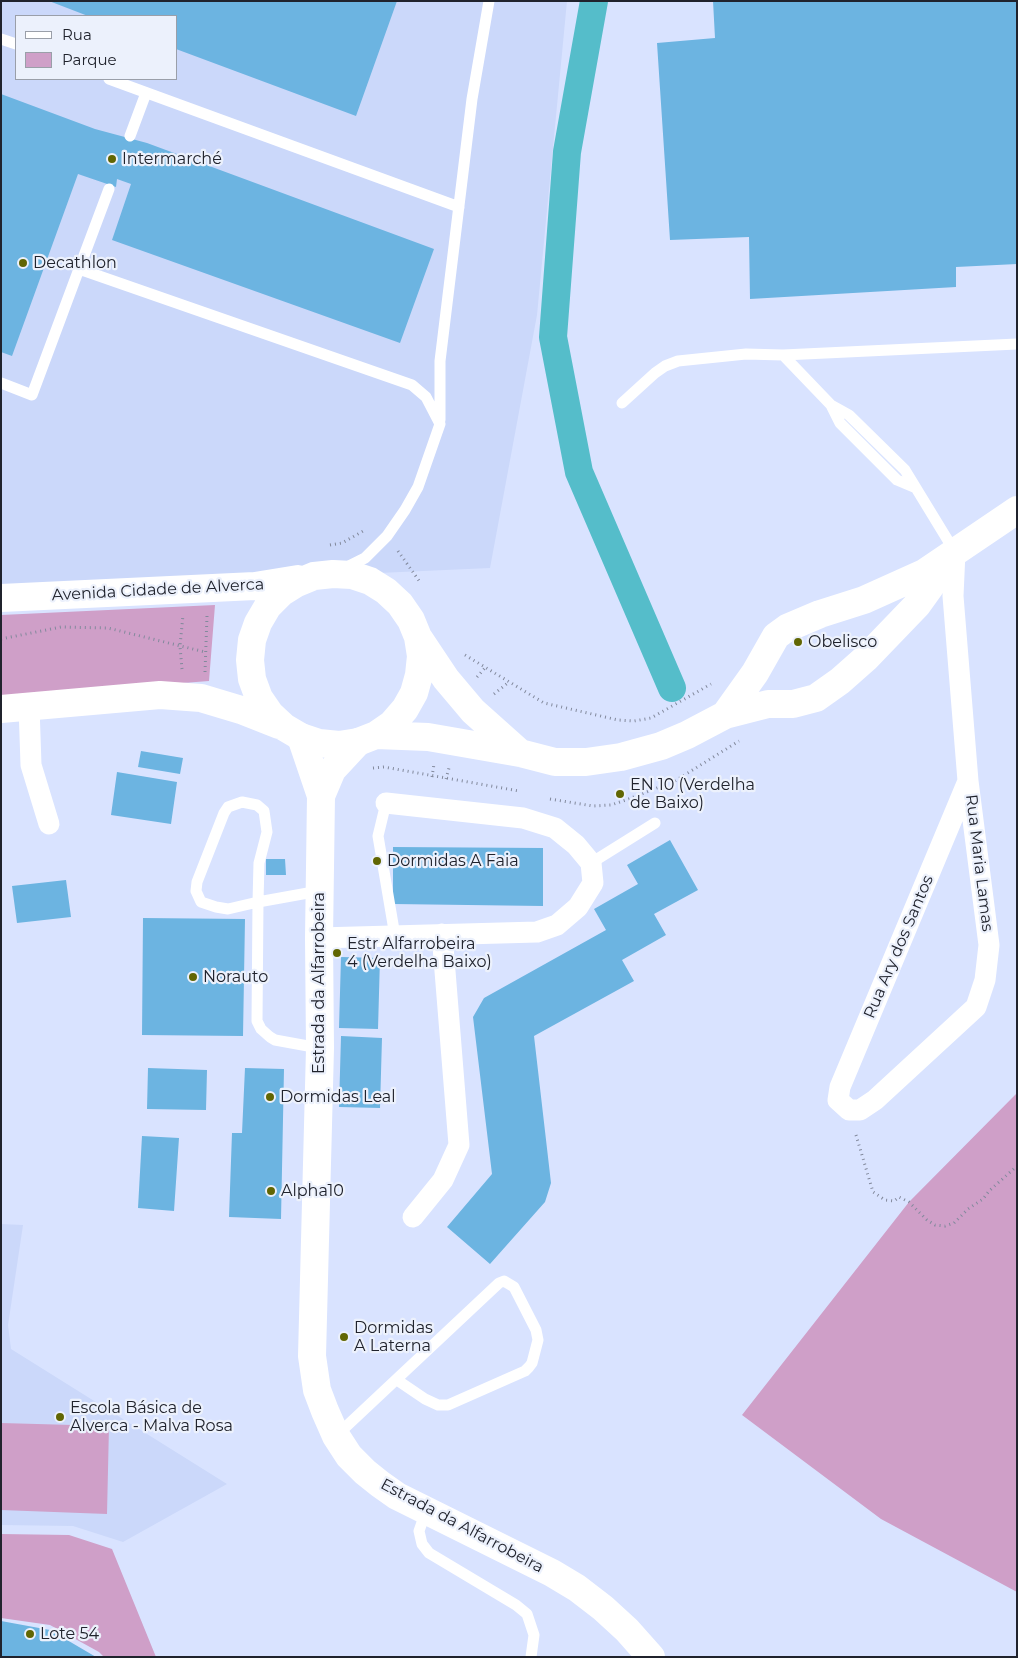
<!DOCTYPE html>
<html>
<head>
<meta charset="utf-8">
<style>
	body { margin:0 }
	#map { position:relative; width:1018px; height:1658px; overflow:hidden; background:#d9e3ff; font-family:Montserrat,sans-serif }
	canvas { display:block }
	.frame { position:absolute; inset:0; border:2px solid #20232d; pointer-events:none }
	.legend { position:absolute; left:15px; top:15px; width:162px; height:65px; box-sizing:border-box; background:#ecf1fc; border:1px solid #9a9fa9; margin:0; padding:6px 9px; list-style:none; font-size:15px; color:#20232d }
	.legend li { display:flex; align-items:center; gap:10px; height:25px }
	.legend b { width:25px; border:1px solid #9a9fa9 }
</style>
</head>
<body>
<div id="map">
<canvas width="1018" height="1658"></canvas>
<div class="frame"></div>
<ul class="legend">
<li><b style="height:6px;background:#fff"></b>Rua</li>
<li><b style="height:14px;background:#cf9fc8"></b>Parque</li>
</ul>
</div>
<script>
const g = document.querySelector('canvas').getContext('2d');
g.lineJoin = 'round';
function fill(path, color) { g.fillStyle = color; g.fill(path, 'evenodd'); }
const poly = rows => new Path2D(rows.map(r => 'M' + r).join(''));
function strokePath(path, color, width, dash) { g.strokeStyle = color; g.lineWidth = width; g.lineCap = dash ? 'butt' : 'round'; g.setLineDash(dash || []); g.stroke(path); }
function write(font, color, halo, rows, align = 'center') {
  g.font = font + ' Montserrat,sans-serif'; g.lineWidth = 4.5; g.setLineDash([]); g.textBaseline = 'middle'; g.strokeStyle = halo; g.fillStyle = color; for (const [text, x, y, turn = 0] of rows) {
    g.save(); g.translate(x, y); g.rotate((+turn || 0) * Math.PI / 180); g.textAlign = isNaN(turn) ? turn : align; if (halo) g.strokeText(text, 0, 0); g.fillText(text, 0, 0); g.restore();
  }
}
fill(poly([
	[1,1,567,1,537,315,490,568,1,590],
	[16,16,176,16,176,79,16,79],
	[1,1224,23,1225,8,1325,11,1349,227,1484,123,1542,73,1526,1,1525]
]), '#cbd8fa');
fill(poly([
	[215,605,209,681,1,697,1,615],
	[1017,1093,1017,1592,881,1519,742,1415,909,1202],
	[1,1423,109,1426,107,1514,1,1510],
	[1,1534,69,1535,112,1549,156,1657,104,1657,99,1652,50,1625,1,1618]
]), '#cf9fc8');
strokePath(poly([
	[594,1,567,152,553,337,579,472,672,688]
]), '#55bdca', 28);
fill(poly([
	[49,1,397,1,356,116,176,49,176,16,88,16],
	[713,1,1017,1,1017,264,956,267,956,287,750,299,749,237,670,240,657,43,715,38],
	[1,94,95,129,147,143,434,249,400,343,112,240,131,184,117,179,116,187,78,174,12,356,1,352],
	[141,751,183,758,180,774,138,767],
	[117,772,177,782,171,824,111,815],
	[670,840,698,890,654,914,666,935,622,960,634,981,534,1036,551,1183,545,1202,490,1264,447,1227,492,1174,473,1017,484,998,606,930,594,909,638,884,627,865],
	[393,847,543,848,543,906,393,904],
	[266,859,285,859,286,875,266,875],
	[66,880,71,917,17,923,12,886],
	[143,918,245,919,243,1036,142,1035],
	[341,957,380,958,378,1029,339,1028],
	[341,1036,382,1038,380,1108,339,1107],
	[148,1068,207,1070,206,1110,147,1109],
	[245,1068,284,1069,281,1219,229,1217,232,1133,242,1133],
	[142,1136,179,1138,174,1211,138,1208],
	[1,1621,50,1630,96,1657,1,1657]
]), '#6cb4e1');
strokePath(poly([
	[330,545,342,543,365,530],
	[398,551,420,582],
	[1,639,61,627,108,628,205,652],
	[465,655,544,703,618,720,634,721,651,718,711,684],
	[182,669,180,646,183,615],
	[205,672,207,616],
	[477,677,485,668],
	[494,694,509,682],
	[373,768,384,767,519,791],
	[432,777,434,764],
	[446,779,449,768],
	[550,799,593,806,611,805,626,800,675,781,739,741],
	[856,1135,873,1192,885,1200,894,1201,899,1197,909,1202,927,1220,935,1225,945,1226,954,1223,968,1209,983,1199,989,1191,1017,1166]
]), '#82899c', 3, [1, 4]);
strokePath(poly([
	[1,39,16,44],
	[109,79,459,207],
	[130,136,146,93],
	[79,269,109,189],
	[783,355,831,405,849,415,905,470,955,552],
	[1,383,32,395,79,269,412,385,426,397,440,424,418,487,405,510,387,536,365,558,343,569],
	[622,403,655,373,665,366,678,361,746,354,783,355,1017,344],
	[831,405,840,423,897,480,916,488],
	[440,420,440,361,472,99,489,1],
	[386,803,378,836,395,936],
	[591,863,655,823],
	[319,1048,275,1040,270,1037,261,1029,257,1021,258,902,228,909,216,907,201,902,196,891,197,882,224,813,228,807,242,802,257,805,264,811,267,832,259,863,258,902,319,891],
	[336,1436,499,1283,504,1281,514,1287,536,1330,538,1340,532,1363,529,1367,525,1371,448,1405,438,1405,425,1399,397,1380],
	[426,1511,419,1531,422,1544,429,1553,516,1605,527,1614,534,1635,531,1657]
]), '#fff', 11);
strokePath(poly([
	[955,552,953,596,968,781,989,945,985,980,976,1007,875,1100,860,1110,849,1110,838,1100,840,1087,968,781],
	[29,706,31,765,49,824],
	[319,938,537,932,557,925,578,907,593,883,591,863,576,845,555,828,523,818,386,803],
	[413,1217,443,1180,459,1145,442,934]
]), '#fff', 21);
strokePath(poly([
	[301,737,321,796,319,938,320,1048,312,1356,317,1390,325,1411,336,1436,349,1456,365,1472,380,1484,397,1496,552,1573,577,1588,603,1608,627,1630,651,1657],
	[321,796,332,770,358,742]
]), '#fff', 28);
strokePath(poly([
	[1,598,255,586,298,579],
	[418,637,421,656,419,675,414,693,405,709,392,724,376,735,358,742,339,745,319,743,301,737,284,727,270,714,259,698,252,679,250,660,252,640,258,623,268,606,281,593,297,583,314,576,333,574,352,575,370,581,386,591,400,604,411,620,418,637,446,679,473,711,520,753],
	[1,709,160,695,201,698,241,710,279,725],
	[725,715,755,673,776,636,787,628,820,614,864,600,924,573,1017,510],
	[376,735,428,737,520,753,555,762,586,762,621,757,661,746,687,735,725,715,768,704,793,704,816,698,840,681,866,658,917,605,955,552]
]), '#fff', 28);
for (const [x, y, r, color] of [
	[112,159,5,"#616603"],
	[23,263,5,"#616603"],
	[798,642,5,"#616603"],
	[620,794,5,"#616603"],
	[377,861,5,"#616603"],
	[337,953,5,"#616603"],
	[193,977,5,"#616603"],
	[270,1097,5,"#616603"],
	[271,1191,5,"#616603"],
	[344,1337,5,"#616603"],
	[60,1417,5,"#616603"],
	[30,1634,5,"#616603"]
]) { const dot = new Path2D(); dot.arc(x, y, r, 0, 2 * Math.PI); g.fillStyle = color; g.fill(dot); strokePath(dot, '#ecf1fc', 2); }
write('16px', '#20232d', '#ecf1fc', [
	["Intermarché",122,159],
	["Decathlon",33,263],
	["Obelisco",808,642],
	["EN 10 (Verdelha",630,785],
	["de Baixo)",630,803],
	["Dormidas A Faia",387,861],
	["Estr Alfarrobeira",347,944],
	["4 (Verdelha Baixo)",347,962],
	["Norauto",203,977],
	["Dormidas Leal",280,1097],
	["Alpha10",281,1191],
	["Dormidas",354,1328],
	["A Laterna",354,1346],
	["Escola Básica de",70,1408],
	["Alverca - Malva Rosa",70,1426],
	["Lote 54",40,1634]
], 'left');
write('16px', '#20232d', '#ecf1fc', [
	["Avenida Cidade de Alverca",158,590,-3],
	["Rua Maria Lamas",979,863,83],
	["Rua Ary dos Santos",899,947,-67],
	["Estrada da Alfarrobeira",319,983,-90],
	["Estrada da Alfarrobeira",462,1526,28]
]);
</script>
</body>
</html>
